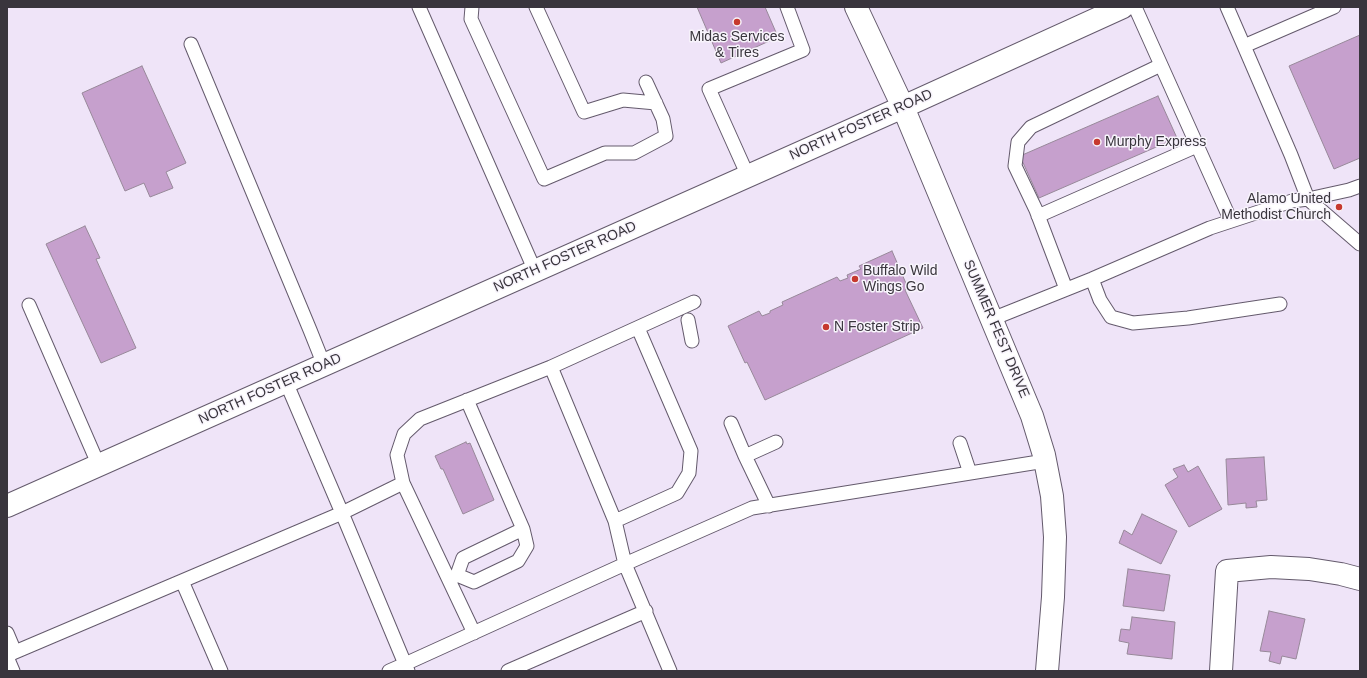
<!DOCTYPE html>
<html>
<head>
<meta charset="utf-8">
<style>
	body { margin:0 }
	#map { position:relative; width:1367px; height:678px; overflow:hidden; background:#efe4f8; font-family:Arial,sans-serif }
	canvas { display:block }
	.frame { position:absolute; inset:0; border:8px solid #39353d; pointer-events:none }
</style>
</head>
<body>
<div id="map">
<canvas width="1367" height="678"></canvas>
<div class="frame"></div>
</div>
<script>
const g = document.querySelector('canvas').getContext('2d');
g.lineJoin = 'round';
function fill(path, color) { g.fillStyle = color; g.fill(path, 'evenodd'); }
const poly = rows => new Path2D(rows.map(r => 'M' + r).join(''));
function strokePath(path, color, width, dash) { g.strokeStyle = color; g.lineWidth = width; g.lineCap = dash ? 'butt' : 'round'; g.setLineDash(dash || []); g.stroke(path); }
function write(font, color, halo, rows, align = 'center') {
  g.font = font + ' Arial,sans-serif'; g.lineWidth = 3; g.setLineDash([]); g.textBaseline = 'middle'; g.strokeStyle = halo; g.fillStyle = color; for (const [text, x, y, turn = 0] of rows) {
    g.save(); g.translate(x, y); g.rotate((+turn || 0) * Math.PI / 180); g.textAlign = isNaN(turn) ? turn : align; if (halo) g.strokeText(text, 0, 0); g.fillText(text, 0, 0); g.restore();
  }
}
const building = poly([
	[697,7,765,7,778,37,721,63,697,7],
	[1360,35,1360,158,1334,169,1289,66,1360,35],
	[142,66,186,163,166,172,173,188,150,197,144,183,125,191,82,93,142,66],
	[1158,96,1177,138,1039,198,1020,156,1158,96],
	[85,226,100,258,96,259,136,348,101,363,46,244,85,226],
	[892,251,908,288,905,290,923,328,765,400,747,362,745,363,728,326,759,311,762,316,770,313,770,311,783,305,782,302,837,277,840,281,848,278,847,275,861,269,859,266,892,251],
	[466,442,467,444,470,443,494,500,463,514,443,469,441,469,435,456,466,442],
	[1264,457,1267,500,1256,501,1257,507,1246,508,1246,503,1228,505,1226,459,1264,457],
	[1184,465,1188,472,1198,466,1222,509,1189,527,1165,485,1178,477,1173,469,1184,465],
	[1142,514,1177,531,1161,564,1119,543,1124,530,1132,535,1142,514],
	[1128,569,1170,575,1164,611,1123,606,1128,569],
	[1269,611,1305,619,1296,659,1282,656,1280,664,1269,661,1271,652,1260,651,1269,611],
	[1132,617,1175,622,1172,659,1127,654,1129,643,1119,641,1121,629,1130,630,1132,617]
]);
fill(building, '#c6a0cd');
strokePath(building, '#978899', 1);
const lane = poly([
	[419,7,535,271],
	[472,7,471,19,544,179,605,153,634,153,666,136,663,119,646,82],
	[536,7,584,112,623,100,656,103],
	[1135,7,1231,221],
	[1227,7,1244,46],
	[1334,7,1244,46,1291,155,1308,199,1360,244],
	[191,44,310,330,324,365],
	[748,176,709,89,803,50,787,7],
	[1038,216,1197,146],
	[1092,279,1100,300,1111,317,1133,323,1188,318,1280,304],
	[1066,289,1036,210,1015,166,1018,142,1031,127,1161,65],
	[29,305,99,466],
	[992,319,1092,279,1210,228,1292,201,1308,199,1349,190,1360,186],
	[688,320,692,341],
	[551,367,694,302],
	[731,423,745,456],
	[960,443,970,473],
	[403,483,397,455,404,434,420,419,551,367,615,521,625,564,670,671],
	[769,506,745,456,776,442],
	[615,521,677,493,689,473,691,451,638,328],
	[457,575,474,582,518,561,527,546,523,529],
	[449,580,457,575,463,558,523,529,467,400],
	[182,581,221,671],
	[7,633,15,652,7,656],
	[474,633,403,483,342,513,405,664,625,564,752,508,1045,461],
	[15,652,342,513,286,382],
	[7,657,13,671],
	[389,671,405,664,408,671],
	[508,671,646,611]
]);
const street = poly([
	[1221,671,1227,571,1271,567,1309,569,1341,574,1360,579]
]);
const secondary = poly([
	[856,7,903,107,1032,416,1044,455,1052,496,1055,537,1053,597,1047,671],
	[7,506,903,107,1123,7]
]);
strokePath(lane, '#645a6c', 15);
strokePath(street, '#645a6c', 24);
strokePath(secondary, '#645a6c', 24);
strokePath(lane, '#fff', 13);
strokePath(street, '#fff', 22);
strokePath(secondary, '#fff', 22);
for (const [x, y, r, color] of [
	[737,22,4,"#c6392e"],
	[1097,142,4,"#c6392e"],
	[1339,207,4,"#c6392e"],
	[855,279,4,"#c6392e"],
	[826,327,4,"#c6392e"]
]) { const dot = new Path2D(); dot.arc(x, y, r, 0, 2 * Math.PI); g.fillStyle = color; g.fill(dot); strokePath(dot, '#f8f4fc', 1.5); }
write('14px', '#39353d', '#f8f4fc', [
	["Midas Services",737,37,"center"],
	["& Tires",737,53,"center"],
	["Murphy Express",1105,142],
	["Alamo United",1331,199,"right"],
	["Methodist Church",1331,215,"right"],
	["Buffalo Wild",863,271],
	["Wings Go",863,287],
	["N Foster Strip",834,327]
], 'left');
write('14px', '#39353d', '#f8f4fc', [
	["NORTH FOSTER ROAD",861,125,-24],
	["NORTH FOSTER ROAD",565,257,-24],
	["SUMMER FEST DRIVE",996,329,67],
	["NORTH FOSTER ROAD",270,389,-24]
]);
</script>
</body>
</html>
